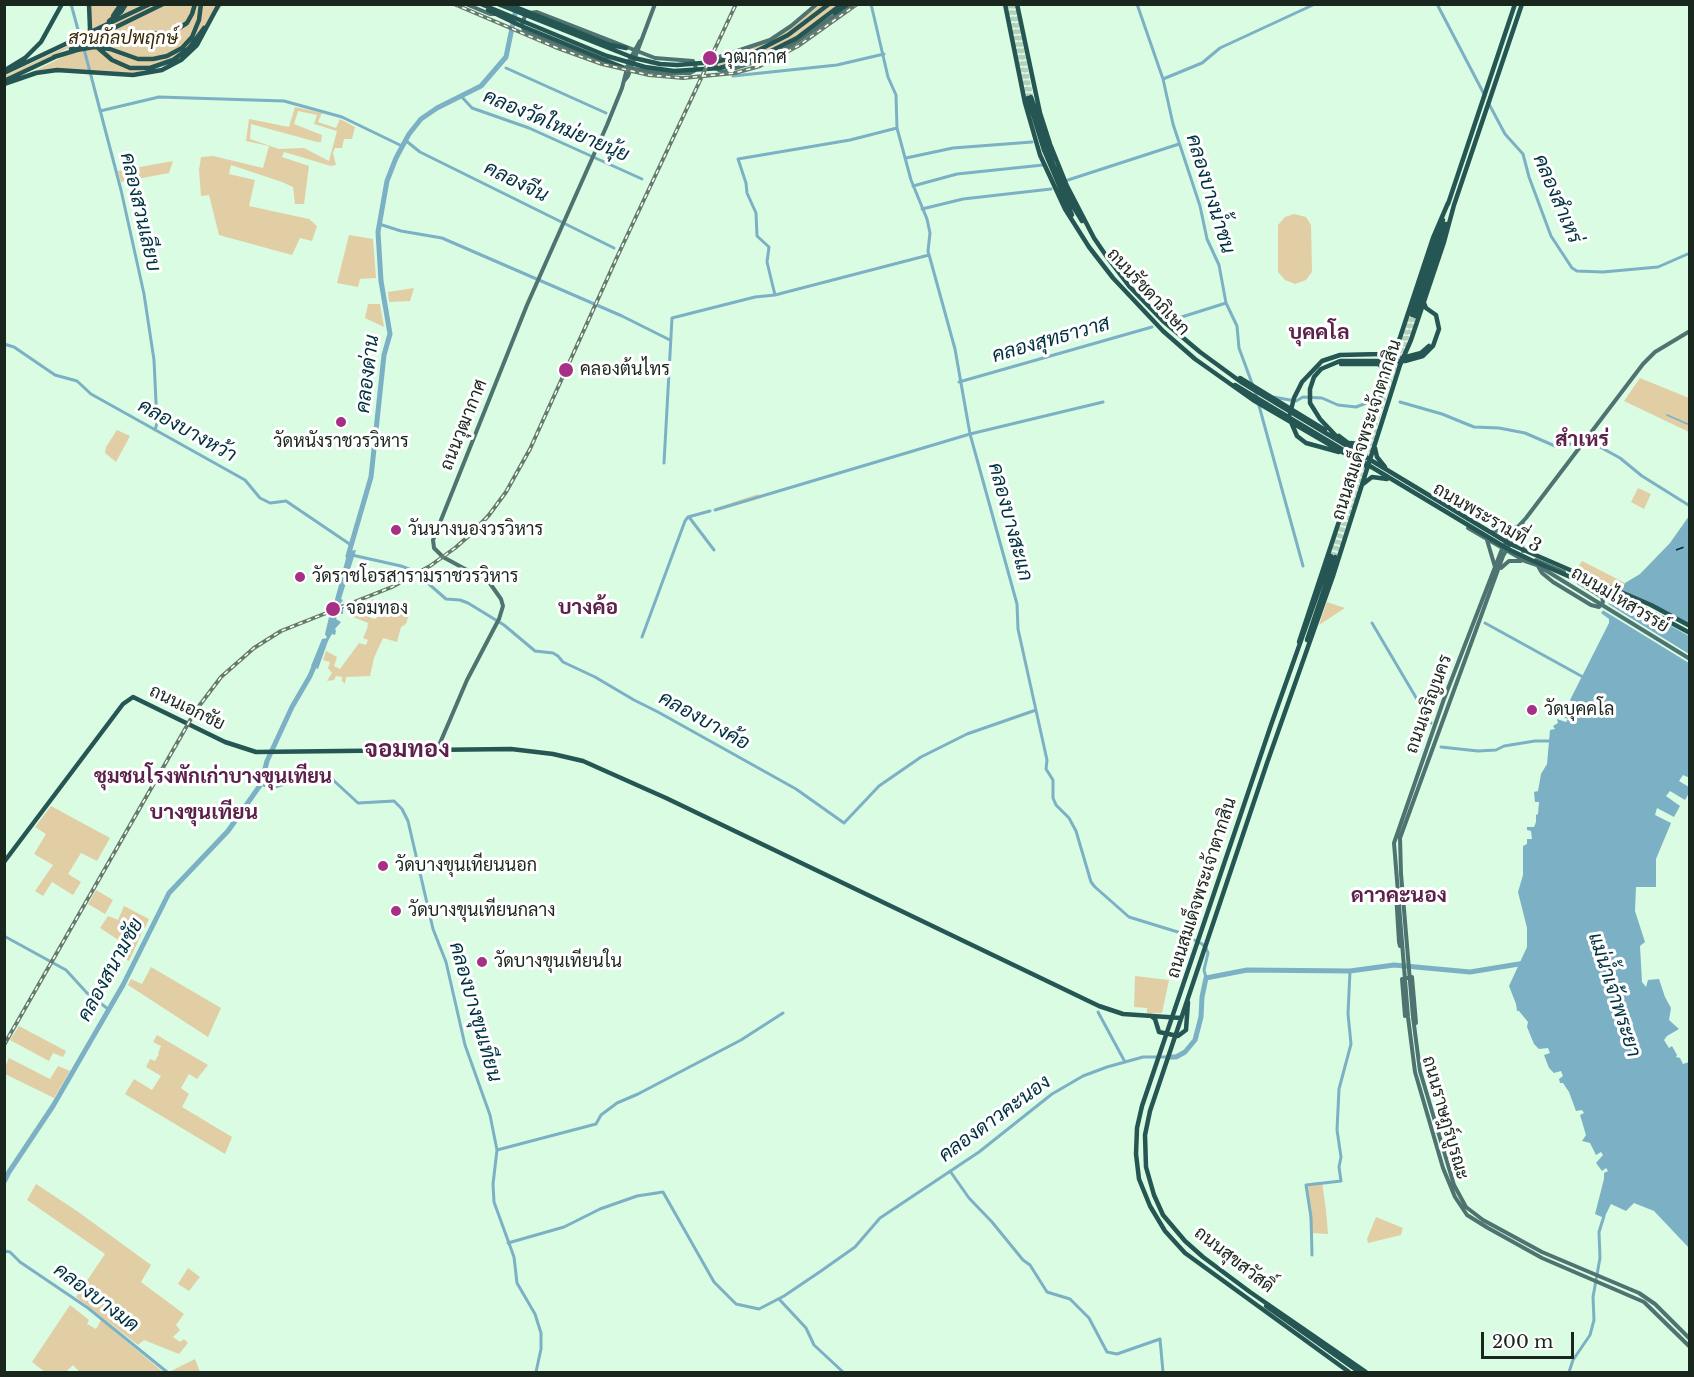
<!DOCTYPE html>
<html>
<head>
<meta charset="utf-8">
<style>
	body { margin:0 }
	#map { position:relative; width:1694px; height:1377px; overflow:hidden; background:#d9fce3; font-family:"Libre Baskerville",serif }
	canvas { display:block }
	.frame { position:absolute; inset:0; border:6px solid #1a271e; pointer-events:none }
	.scale { position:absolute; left:1481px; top:1332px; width:93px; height:27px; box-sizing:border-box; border:3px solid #1a271e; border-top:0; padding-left:8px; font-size:18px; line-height:21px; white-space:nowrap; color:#1a271e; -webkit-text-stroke:4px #fff; paint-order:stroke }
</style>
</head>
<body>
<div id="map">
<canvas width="1694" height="1377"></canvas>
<div class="frame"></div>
<div class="scale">200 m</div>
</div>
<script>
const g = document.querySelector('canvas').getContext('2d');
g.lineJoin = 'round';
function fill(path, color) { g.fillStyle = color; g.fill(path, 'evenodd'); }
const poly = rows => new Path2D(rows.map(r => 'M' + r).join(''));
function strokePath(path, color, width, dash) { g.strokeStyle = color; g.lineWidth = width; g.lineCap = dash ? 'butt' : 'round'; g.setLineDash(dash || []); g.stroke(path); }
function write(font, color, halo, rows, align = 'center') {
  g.font = font + ' "Libre Baskerville",Sarabun,serif'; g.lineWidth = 6; g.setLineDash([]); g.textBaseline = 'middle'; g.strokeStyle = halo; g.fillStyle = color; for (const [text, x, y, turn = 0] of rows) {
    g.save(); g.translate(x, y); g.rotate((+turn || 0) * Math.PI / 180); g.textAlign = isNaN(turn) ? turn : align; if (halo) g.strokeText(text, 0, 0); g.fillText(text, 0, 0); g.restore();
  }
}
fill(poly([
	[90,5,223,5,184,53,155,66,141,69,143,74,77,72,30,73,67,55,73,46,5,79,4,76,78,41,89,27],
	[820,5,849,5,795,42,768,56,734,68,720,70,717,64,718,60,771,41],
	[295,107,322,113,318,122,336,128,340,119,355,127,352,139,344,139,342,148,335,148,333,153,336,165,331,166,284,152,282,157,309,166,304,204,295,204,293,187,282,182,231,165,229,174,255,180,249,206,309,219,317,226,312,241,300,238,292,255,219,235,209,195,201,196,199,170,201,157,213,156,263,168,269,146,246,141,249,119,289,127],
	[298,111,317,115,314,124,337,131,329,161,304,148,279,149,250,139,251,124,317,142,321,142,322,135,294,124],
	[173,161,169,173,121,182,118,171],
	[1294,214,1306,217,1311,225,1312,272,1306,280,1295,284,1285,280,1278,272,1278,225,1285,217],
	[349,235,373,239,376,278,360,279,358,287,337,283],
	[414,288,410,301,389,302,388,292],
	[368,304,380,304,384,327,365,318],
	[1640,378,1689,398,1689,432,1624,401],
	[117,430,130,436,116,462,105,453,106,447],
	[1638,488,1651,494,1644,509,1631,502],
	[758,494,760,498,717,511,716,508],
	[1582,561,1625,583,1614,606,1572,576],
	[374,599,370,605,364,606,362,612,371,614,370,618,376,619,383,605,409,614,406,624,401,627,397,642,383,638,374,658,370,676,346,677,345,684,342,681,342,677,336,676,334,680,327,681,332,673,328,668,330,662,323,660,326,651,337,657,334,666,340,669,359,643,366,645,368,640,363,638,367,629,368,623,353,617,353,610,349,608],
	[1327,602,1345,608,1319,625],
	[51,806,110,838,97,861,81,853,68,874,81,882,73,895,52,882,43,896,35,891,53,865,34,854,46,834,35,827],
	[96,890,113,900,105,914,88,904],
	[124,906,149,919,145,928,140,925,137,932,141,935,129,961,113,954,120,941,100,928,108,916,118,920],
	[151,967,221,1008,208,1037,128,985,131,979,142,984],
	[1135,976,1169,980,1162,1013,1147,1013,1147,1008,1134,1007],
	[19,1026,66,1051,63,1057,53,1053,49,1061,10,1040],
	[157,1035,208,1065,197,1079,189,1074,181,1088,189,1094,182,1107,232,1137,225,1154,125,1094,134,1079,152,1090,161,1076,146,1067,150,1059,155,1061,159,1054,158,1053,161,1046,153,1042],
	[9,1058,50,1079,58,1066,70,1071,54,1098,5,1074,5,1067],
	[1322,1182,1326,1210,1328,1234,1311,1233,1306,1185],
	[36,1184,77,1211,151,1265,141,1282,184,1314,176,1325,180,1330,173,1337,180,1342,184,1339,188,1343,179,1354,144,1340,138,1345,76,1297,105,1254,27,1200],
	[1376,1217,1403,1228,1401,1235,1368,1243,1367,1239],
	[188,1268,200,1277,189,1291,178,1284],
	[70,1305,89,1320,87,1324,96,1329,101,1320,163,1372,80,1372,73,1365,66,1372,45,1372,32,1362],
	[195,1359,200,1372,172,1372,171,1371]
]), '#e2cea5');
fill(poly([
	[1689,516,1690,778,1683,775,1679,781,1689,787,1689,793,1685,800,1670,791,1666,796,1680,806,1674,817,1657,808,1655,815,1671,823,1656,859,1656,887,1636,887,1635,911,1645,942,1640,946,1642,982,1646,987,1648,980,1659,979,1665,997,1671,1008,1669,1020,1679,1029,1667,1036,1664,1040,1669,1048,1672,1046,1677,1055,1676,1057,1680,1058,1683,1064,1689,1062,1689,1248,1654,1211,1634,1203,1626,1211,1611,1204,1604,1218,1595,1214,1604,1179,1604,1173,1608,1171,1606,1168,1602,1171,1596,1163,1603,1155,1601,1152,1596,1155,1590,1143,1582,1141,1586,1135,1580,1115,1584,1113,1582,1110,1576,1111,1569,1092,1563,1083,1560,1083,1559,1079,1563,1076,1561,1071,1554,1073,1549,1068,1544,1055,1550,1053,1548,1048,1539,1049,1534,1044,1527,1027,1528,1022,1519,1011,1517,1011,1516,1004,1509,986,1527,947,1527,928,1518,892,1523,875,1523,846,1527,844,1527,839,1532,839,1531,831,1527,830,1527,827,1534,827,1536,822,1536,815,1538,814,1539,802,1535,802,1534,792,1538,791,1541,774,1547,764,1550,730,1555,729,1553,726,1558,723,1557,719,1566,722,1568,719,1558,715,1563,705,1567,707,1569,704,1575,707,1576,704,1570,700,1609,623,1609,619,1601,613,1609,603,1615,605,1625,583,1640,574,1670,543],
	[356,550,341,599,343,600,340,604,343,605,343,614,338,613,336,619,341,622,335,629,336,631,335,635,332,634,328,641,318,669,311,666,322,639,327,638,325,634,330,613,333,607,348,551]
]), '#7cb0c4');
fill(poly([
	[1619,589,1689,624,1689,636,1649,614,1614,599],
	[1605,602,1689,654,1689,663,1601,609]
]), '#d9fce3');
strokePath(poly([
	[1667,415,1690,425]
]), '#7cb0c4', 1.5);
strokePath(poly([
	[71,4,80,37],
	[871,4,888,77,896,95,897,128,911,180,927,219,930,233,928,251,955,349,970,434,1017,604,1018,629,1047,760,1046,769,1053,780,1053,798,1056,805,1069,818,1076,831,1091,882,1095,887,1129,917,1181,933,1202,944,1206,948,1208,953,1204,970,1206,978],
	[1137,4,1163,79,1173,124,1200,206,1207,239,1219,265,1226,303,1237,326,1239,348,1253,386],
	[1437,4,1485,96],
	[84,49,121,190,144,294,154,360,157,423,155,430],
	[506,68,606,113],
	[733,76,837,65,884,54],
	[1163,79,1202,63,1220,48,1315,4],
	[461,96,472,108,529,128,642,179],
	[1489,104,1505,134,1523,154,1529,177,1551,236,1572,268,1577,271,1603,272,1658,267,1690,253],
	[100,111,159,97,284,101,342,117,402,146],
	[405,140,420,152,614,248],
	[906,158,953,148,1032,142],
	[1068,180,1179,144],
	[913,186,957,174,1043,165],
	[922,209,963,199,1051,189],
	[379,224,401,231,442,238,622,316,670,340],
	[775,295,767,262,769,247,757,236,756,213,747,193,746,183,738,159,850,140,897,128],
	[1169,321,1226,303],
	[4,344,14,347,55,375,77,381,91,394,245,480,260,498,270,503,286,501,351,545],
	[959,382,1152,327],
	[1255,391,1303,566],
	[1273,397,1296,401,1303,397,1322,398,1338,405,1356,407,1377,399],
	[1400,402,1442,414,1474,427,1499,428,1525,433,1555,446,1579,443,1600,447,1620,458,1642,476,1690,506],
	[664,463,672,318,755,297,775,295,929,255],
	[715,510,970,434,1103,402],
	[689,517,714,550],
	[352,555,401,566,414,571,446,599,460,600,468,603,504,625,535,651,553,653,558,656,563,662,595,677,634,700,658,712,796,789,844,823,879,786,921,757,967,734,1036,710],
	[1372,623,1431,723],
	[1485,623,1583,677],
	[642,637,685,521,688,517,710,511],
	[1441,747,1478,751,1496,750,1504,746,1535,741,1551,741],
	[261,784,272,788,309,776,324,776,332,779,358,803,394,801,402,809,408,821,433,929,446,962,465,1045,490,1115,497,1150,493,1184,494,1202,514,1257,517,1283,535,1314,541,1333,541,1349,536,1372],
	[4,936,66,970,87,993,108,1009],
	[1098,1012,1125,1062],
	[497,1150,596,1124,601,1115,617,1103,638,1094,741,1040,783,1013],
	[950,1171,969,1198,992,1222,1023,1260,1030,1265,1047,1292,1070,1299,1089,1318,1107,1352,1117,1354,1160,1339,1163,1372],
	[508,1243,564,1227,600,1209,637,1196,663,1192,714,1282,736,1304,759,1309,784,1296,821,1271,855,1247,880,1218,979,1152,1052,1094,1083,1076,1107,1067,1143,1057,1168,1057],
	[4,1251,10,1252,20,1262,88,1308,167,1372],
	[1312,1255,1311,1217,1306,1185,1341,1181,1339,1167,1341,1157,1337,1130,1339,1089,1351,1044,1348,1014,1350,971],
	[779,1299,806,1328,814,1345,843,1372],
	[1569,1372,1573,1360,1590,1335,1594,1320,1593,1297,1600,1258,1599,1232,1604,1216]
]), '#7cb0c4', 3);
strokePath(poly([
	[348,556,371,477,384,355,390,334,381,281,378,232,387,181,396,158,409,134,421,119,437,108,481,86,506,57,517,4],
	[1168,1057,1176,1057,1185,1052,1195,1040,1201,1017,1202,997,1206,978,1247,970,1350,971,1394,965,1470,972,1525,963],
	[4,1182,9,1172,53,1106,123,985,169,893,228,831,261,784,267,761,292,707,310,676,316,662]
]), '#7cb0c4', 5);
strokePath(poly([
	[1676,550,1690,545]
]), '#003140', 1.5, [8, 6]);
strokePath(poly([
	[1009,4,1028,98],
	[1013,4,1031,97],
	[1401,359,1415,316],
	[1331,556,1412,315],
	[1335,557,1377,429]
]), '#b3d1bc', 4.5, [4.5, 2]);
strokePath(poly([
	[466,4,490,14,496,14],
	[817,4,791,26,770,40,719,57,715,63,717,69,723,72,767,58,792,45,851,4],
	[537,12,655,58,693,61,696,68,694,71,690,73,661,73,622,67,595,59,524,31,522,24,525,16,529,13,537,12],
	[624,81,628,76,655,4],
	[1690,331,1655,352,1643,364,1526,518,1513,532,1502,549,1444,699,1394,843,1408,1017,1415,1072,1443,1168,1455,1197,1467,1215,1488,1228,1542,1258,1644,1302,1690,1347],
	[1523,522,1503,556,1400,838,1401,874,1413,1017,1420,1071,1454,1185,1466,1207,1483,1220,1542,1252,1639,1293,1655,1304,1690,1339],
	[1468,528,1525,561,1537,565,1690,659],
	[1491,530,1498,531,1516,527],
	[1520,531,1523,551],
	[1487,540,1495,567],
	[1536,560,1564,572],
	[1538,566,1542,573,1553,582,1591,605,1599,607,1603,602,1602,597,1578,582],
	[1501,568,1509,561,1521,561],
	[437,750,467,680,499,619,503,606,501,599,489,582,443,557,434,548,433,540,527,305,607,125,622,88,629,61,640,41],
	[1396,893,1399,942,1400,946,1402,946],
	[1405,1016,1402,979,1412,977,1416,1023]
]), '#4e7370', 4);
strokePath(poly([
	[89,4,90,29,97,47,112,60,130,68,150,68,173,60,189,48,204,28],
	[481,4,607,56,645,67,674,71,720,68,763,55,797,38,842,4],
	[498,4,634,58,660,64,677,65,715,62,753,53,788,35,829,4],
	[508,4,611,45,626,48],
	[1005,4,1025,103,1040,155,1065,209,1089,247,1113,278,1163,331,1195,359,1253,400,1368,467],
	[1017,4,1040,113,1050,144,1067,186,1094,238,1107,257,1129,286,1163,321,1200,352,1241,382,1510,544,1651,605,1690,626],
	[488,10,519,25,622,67],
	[835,13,848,4],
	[113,16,121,4],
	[109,21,121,12,126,4],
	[100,37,120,34,171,33,187,23,192,14,195,4],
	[71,49,163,4],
	[54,57,77,50,94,47,110,49,138,59,153,59,167,56,182,48,192,37,199,20,201,4],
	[7,69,25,58,41,42,62,4],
	[4,73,150,4],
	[4,81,55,57],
	[4,84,36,73,57,70,133,75,162,70,181,60,197,45,219,4],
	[1031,97,1053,164,1071,203,1082,221],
	[1028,98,1044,150,1072,215],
	[1448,204,1515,4],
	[1454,205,1522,4],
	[1412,315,1443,220],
	[1415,316,1446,224],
	[1402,358,1421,353,1429,346],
	[1341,364,1378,364,1384,368,1387,374],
	[1240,378,1325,430],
	[1235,385,1508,549,1531,560,1649,611,1690,633],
	[1290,414,1294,398,1302,382,1322,361,1340,355,1381,354,1395,351],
	[1291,422,1297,436,1306,443,1339,452],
	[1339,436,1356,449],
	[1340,440,1320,419,1310,403,1310,389,1314,377,1321,369,1340,361,1405,361,1423,356,1433,346,1439,329,1436,315,1426,308,1424,303],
	[1350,443,1359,444,1366,438],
	[1375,448,1377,457,1385,467],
	[1363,484,1372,477,1387,479],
	[1331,556,1271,725,1142,1106,1137,1128,1136,1154,1139,1179,1150,1206,1165,1231,1185,1253,1349,1372],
	[1307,640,1335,557],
	[1299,642,1433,238,1448,203],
	[4,862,123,704,133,697,225,742,256,752,511,749,553,754,583,761,666,798,1099,1006,1123,1014,1181,1018],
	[1151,1016,1155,1019,1159,1032,1178,1036,1186,1030,1188,1002],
	[1266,1306,1359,1372],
	[1366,1372,1250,1292,1203,1257,1185,1241,1163,1215,1154,1195,1146,1167,1145,1135,1150,1111,1267,763,1333,576,1400,365,1411,340,1444,242,1454,205]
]), '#265653', 4.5);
const rail = poly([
	[454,4,555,47,602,64,649,75,683,78,735,73,760,66,798,46,857,4],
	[4,1045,196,710,221,677,254,648,281,631,392,587,430,566,455,548,471,534,489,515,506,492,530,449,618,255,736,4]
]);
strokePath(rail, '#657b6b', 4);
strokePath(rail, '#fff', 1.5, [4.5]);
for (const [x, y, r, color] of [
	[710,58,8,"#a73087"],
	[566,370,8,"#a73087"],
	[341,422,6,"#a73087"],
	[396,530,6,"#a73087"],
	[300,577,6,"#a73087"],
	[333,609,8,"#a73087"],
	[1532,710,6,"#a73087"],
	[383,866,6,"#a73087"],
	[396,911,6,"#a73087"],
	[482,962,6,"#a73087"]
]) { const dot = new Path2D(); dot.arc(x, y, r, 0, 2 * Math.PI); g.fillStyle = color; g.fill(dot); strokePath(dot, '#fff', 2); }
write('italic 18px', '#382905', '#fff', [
	["สวนกัลปพฤกษ์",123,39]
]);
write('18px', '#1a271e', '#fff', [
	["วุฒากาศ",724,58],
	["คลองต้นไทร",580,370],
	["วัดหนังราชวรวิหาร",341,442,"center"],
	["วันนางนองวรวิหาร",408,530],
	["วัดราชโอรสารามราชวรวิหาร",312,577],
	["จอมทอง",346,609],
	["วัดบุคคโล",1544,710],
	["วัดบางขุนเทียนนอก",395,866],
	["วัดบางขุนเทียนกลาง",408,911],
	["วัดบางขุนเทียนใน",494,962]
], 'left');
write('18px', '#1a271e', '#fff', [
	["ถนนรัชดาภิเษก",1148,292,47],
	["ถนนวุฒากาศ",464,425,-68],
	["ถนนสมเด็จพระเจ้าตากสิน",1367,430,-72],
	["ถนนพระรามที่ 3",1487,518,30],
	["ถนนมไหสวรรย์",1620,600,31],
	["ถนนเจริญนคร",1429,704,-70],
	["ถนนเอกชัย",187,708,26],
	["ถนนสมเด็จพระเจ้าตากสิน",1202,888,-72],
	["ถนนราษฎร์บูรณะ",1445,1118,74],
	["ถนนสุขสวัสดิ์",1234,1260,38]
]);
write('italic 20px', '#003140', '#fff', [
	["คลองวัดใหม่ยายนุ้ย",556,126,23],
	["คลองจีน",516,182,26],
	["คลองบางน้ำชน",1210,194,73],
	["คลองสำเหร่",1557,199,67],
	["คลองสวนเลียบ",140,212,77],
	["คลองสุทธาวาส",1051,340,-16],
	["คลองด่าน",368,374,-83],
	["คลองบางหว้า",187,431,29],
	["คลองบางสะแก",1010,522,75],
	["คลองบางค้อ",704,721,29],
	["คลองสนามชัย",111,970,-61],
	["แม่น้ำเจ้าพระยา",1614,995,72],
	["คลองบางขุนเทียน",475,1012,74],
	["คลองดาวคะนอง",995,1119,-36],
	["คลองบางมด",96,1298,37]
]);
write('bold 20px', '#5b214a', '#fff', [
	["ชุมชนโรงพักเก่าบางขุนเทียน",213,777]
]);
write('bold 21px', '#5b214a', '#fff', [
	["บุคคโล",1319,333],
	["สำเหร่",1582,440],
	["บางค้อ",588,608],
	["บางขุนเทียน",204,813],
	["ดาวคะนอง",1399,896]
]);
write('bold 24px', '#5b214a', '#fff', [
	["จอมทอง",407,750]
]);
</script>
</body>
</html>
